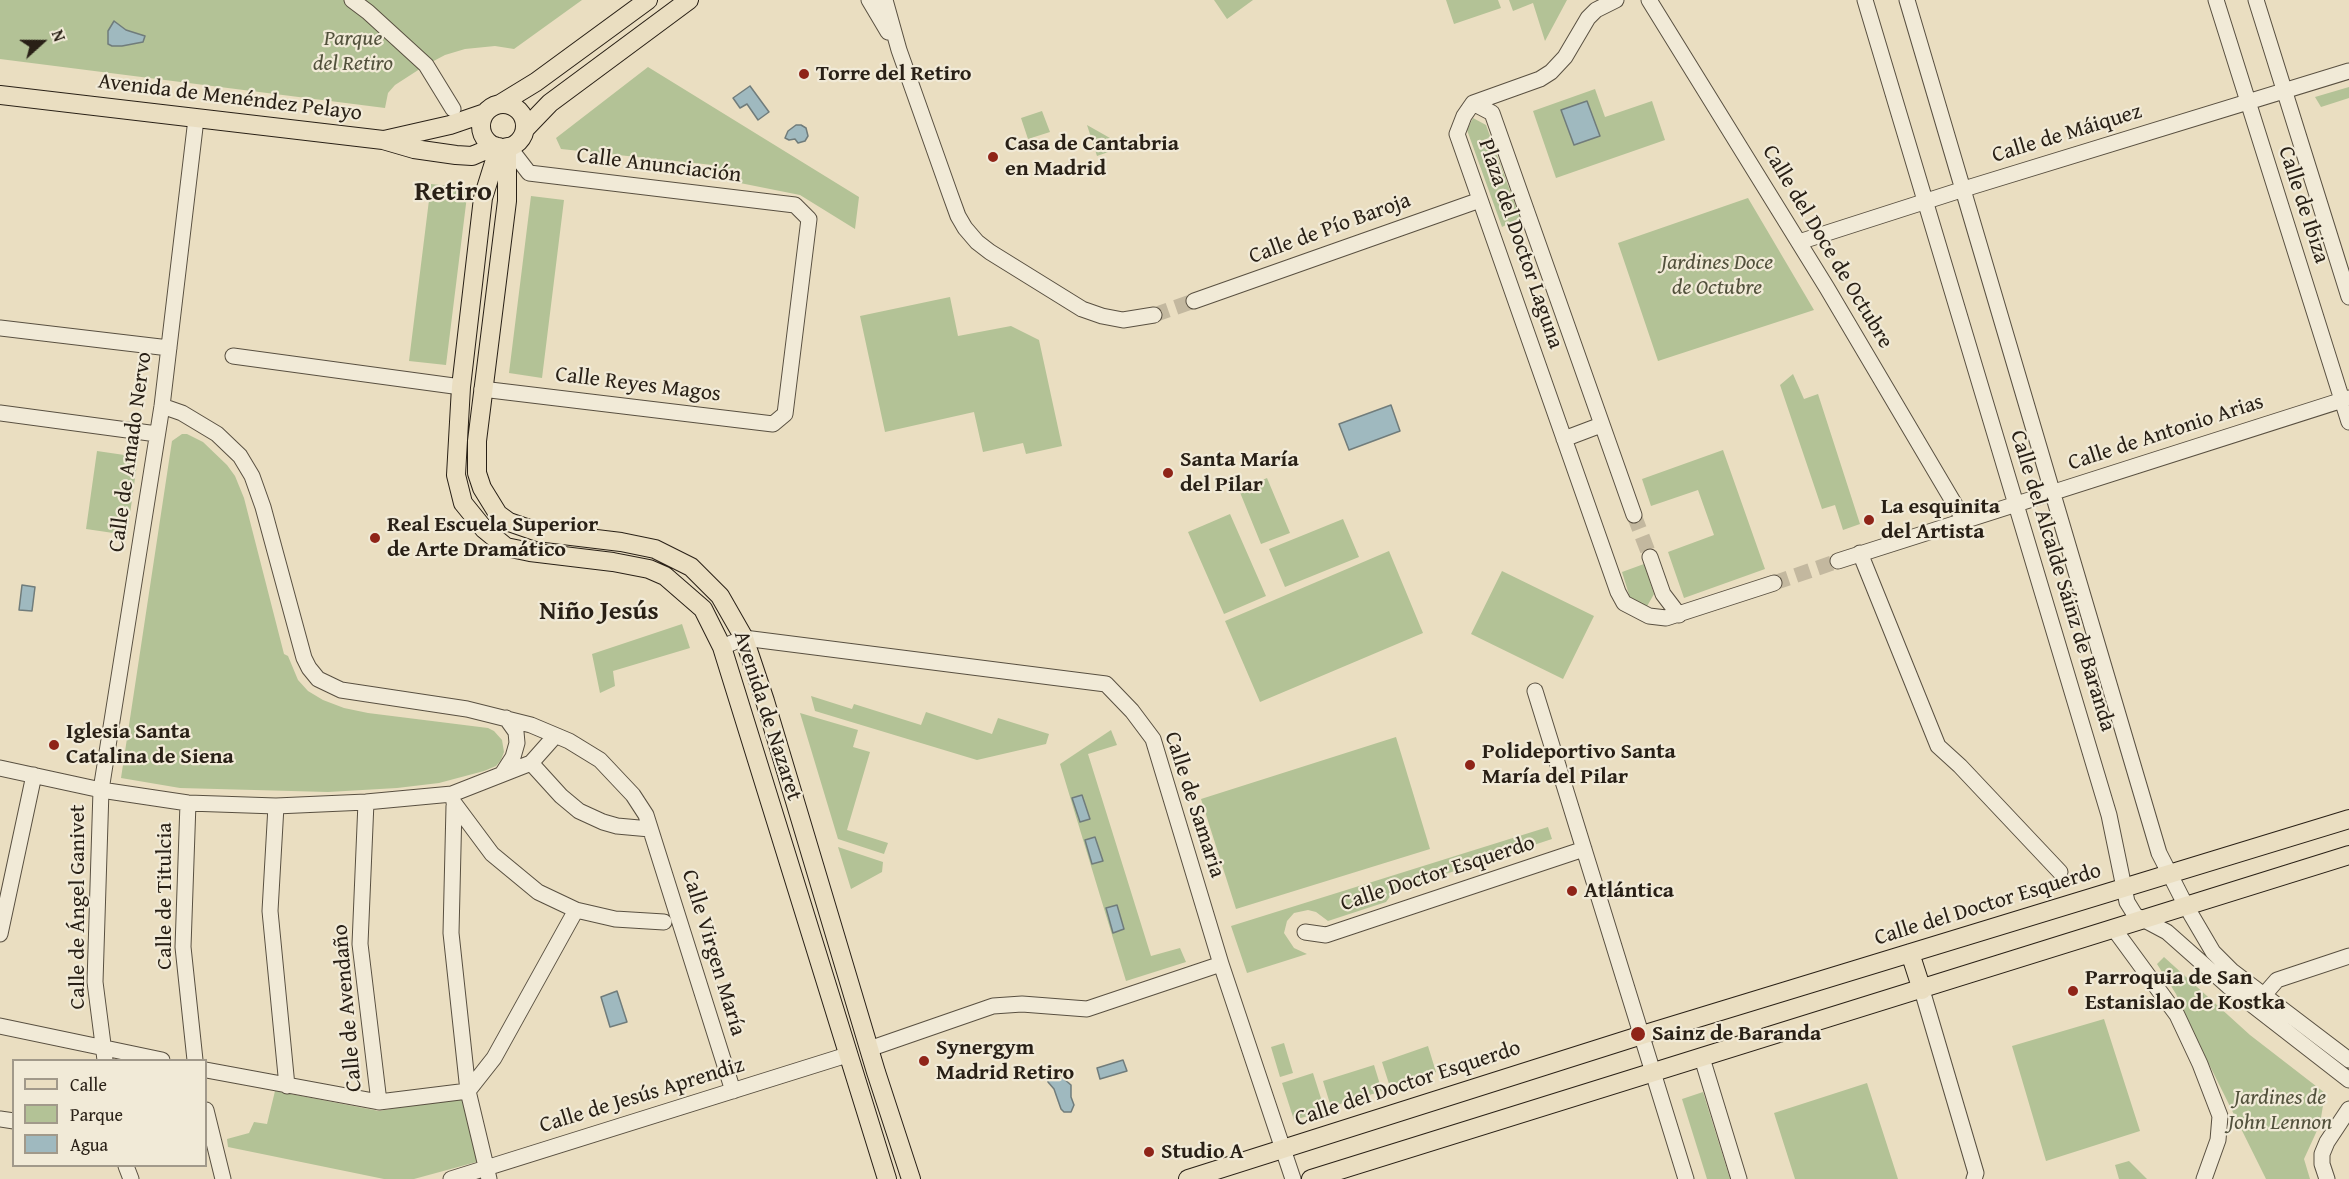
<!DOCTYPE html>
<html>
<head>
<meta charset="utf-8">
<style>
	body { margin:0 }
	#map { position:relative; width:2349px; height:1179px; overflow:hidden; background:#eadec1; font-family:"Gentium Book Plus",serif }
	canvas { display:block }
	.legend { position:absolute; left:12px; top:1059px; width:195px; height:108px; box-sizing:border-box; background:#f1ead7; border:2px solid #a1998a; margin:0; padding:8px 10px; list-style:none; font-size:18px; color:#292016 }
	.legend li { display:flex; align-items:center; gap:12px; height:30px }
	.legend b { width:30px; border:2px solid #a1998a }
	.north { position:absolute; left:12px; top:12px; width:60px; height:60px; -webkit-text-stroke:4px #f1ead7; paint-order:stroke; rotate:69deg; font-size:16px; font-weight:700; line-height:24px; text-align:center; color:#292016 }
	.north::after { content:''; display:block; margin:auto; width:21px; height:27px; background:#292016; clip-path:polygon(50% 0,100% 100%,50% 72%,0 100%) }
</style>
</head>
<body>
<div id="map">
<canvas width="2349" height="1179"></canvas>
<ul class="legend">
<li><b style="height:8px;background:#eadec1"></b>Calle</li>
<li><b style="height:16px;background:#b3c296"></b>Parque</li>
<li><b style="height:16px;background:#9fb9bf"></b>Agua</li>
</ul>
<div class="north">N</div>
</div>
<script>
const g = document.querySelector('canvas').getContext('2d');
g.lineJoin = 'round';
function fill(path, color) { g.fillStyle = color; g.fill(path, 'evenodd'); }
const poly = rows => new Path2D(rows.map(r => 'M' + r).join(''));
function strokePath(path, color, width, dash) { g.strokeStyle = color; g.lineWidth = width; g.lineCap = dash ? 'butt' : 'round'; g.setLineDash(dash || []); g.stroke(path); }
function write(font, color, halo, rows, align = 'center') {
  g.font = font + ' "Gentium Book Plus",serif'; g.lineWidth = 4.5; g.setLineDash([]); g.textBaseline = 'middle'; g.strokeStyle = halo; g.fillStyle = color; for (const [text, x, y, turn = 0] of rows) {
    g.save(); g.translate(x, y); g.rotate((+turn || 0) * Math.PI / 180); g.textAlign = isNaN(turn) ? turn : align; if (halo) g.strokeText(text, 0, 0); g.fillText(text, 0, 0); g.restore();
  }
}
fill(poly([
	[0,0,582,0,514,49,495,46,465,49,445,55,426,65,395,85,388,93,385,108,0,59],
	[1214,0,1253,0,1227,19],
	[1446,0,1498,0,1501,8,1454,24],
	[1509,0,1567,0,1545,41,1533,3,1513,11],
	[648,67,859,197,855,229,800,195,730,181,713,165,561,149,556,138],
	[2349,87,2349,98,2321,107,2315,97],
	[1595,89,1605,117,1652,101,1665,140,1556,178,1533,111],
	[1042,111,1050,132,1028,139,1021,118],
	[1473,118,1486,125,1520,218,1502,227,1467,130],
	[1087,125,1117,142,1128,145,1097,156],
	[431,184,468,188,446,365,409,361],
	[531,196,564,200,542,378,509,373],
	[1748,198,1814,310,1658,361,1618,243],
	[950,297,958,336,1011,326,1039,340,1062,446,1026,454,1023,443,983,452,974,412,885,432,860,316],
	[1793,374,1804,399,1818,394,1860,524,1843,530,1835,505,1822,509,1780,385],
	[182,434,187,434,203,442,227,465,235,476,244,498,284,654,288,656,298,680,308,691,323,700,344,708,368,713,488,728,494,731,502,740,504,752,501,760,496,766,484,771,439,783,397,788,328,792,180,788,121,778,172,441],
	[1723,450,1765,569,1684,598,1668,552,1714,535,1698,490,1651,506,1642,479],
	[97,451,138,457,127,535,86,529],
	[1267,478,1290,533,1261,544,1239,490],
	[1230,514,1266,596,1224,614,1188,532],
	[1343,519,1359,557,1285,587,1269,549],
	[1389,551,1423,633,1260,702,1225,621],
	[1644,564,1654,594,1646,608,1631,601,1622,572],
	[1502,571,1594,616,1563,679,1471,634],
	[682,624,690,648,613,671,615,686,600,693,592,654],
	[811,696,852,709,854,704,921,725,926,712,992,734,998,718,1049,734,1046,744,977,760,815,711],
	[800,713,858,730,853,747,870,752,847,830,888,843,884,854,838,839],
	[1111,730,1117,745,1088,754,1151,956,1180,948,1186,962,1126,981,1060,764],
	[1396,737,1430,849,1236,909,1201,799],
	[1548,827,1552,839,1394,891,1386,902,1328,921,1316,912,1308,910,1294,913,1287,921,1284,933,1294,948,1307,954,1247,973,1231,926],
	[838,847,883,862,882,872,851,889],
	[2164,957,2250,1035,2325,1093,2320,1124,2304,1159,2310,1179,2266,1179,2207,1060,2176,994,2157,964],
	[2104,1019,2140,1131,2046,1161,2012,1046],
	[1284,1043,1293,1073,1280,1077,1271,1047],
	[1428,1046,1436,1072,1390,1087,1382,1062],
	[1374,1065,1382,1091,1331,1107,1323,1081],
	[1313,1073,1325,1111,1294,1120,1282,1083],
	[1867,1083,1898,1179,1795,1179,1774,1113],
	[275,1091,379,1111,465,1096,480,1161,414,1179,384,1179,228,1147,227,1139,249,1133,254,1122,267,1124],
	[1703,1092,1730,1179,1707,1179,1682,1099],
	[2129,1161,2147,1179,2119,1179,2115,1165]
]), '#b3c296');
const water = poly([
	[114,21,126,30,145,36,143,42,122,46,112,46,108,44,108,31,114,21],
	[750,86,769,112,758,120,747,104,740,108,733,98,750,86],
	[1587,101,1600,136,1574,145,1561,110,1587,101],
	[796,125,801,125,806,128,808,136,805,141,798,143,795,139,789,140,785,138,788,131,796,125],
	[1391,405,1400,431,1349,450,1339,424,1391,405],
	[22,585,35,587,32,611,19,610,22,585],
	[1082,795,1090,819,1080,822,1072,798,1082,795],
	[1095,837,1103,861,1092,864,1085,840,1095,837],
	[1117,905,1124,929,1113,933,1106,908,1117,905],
	[617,991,627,1022,610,1027,601,997,617,991],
	[1123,1060,1127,1071,1100,1079,1097,1068,1123,1060],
	[1055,1071,1071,1085,1071,1097,1074,1105,1071,1112,1064,1112,1061,1109,1054,1089,1048,1082,1047,1075,1055,1071]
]);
fill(water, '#9fb9bf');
strokePath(water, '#707c7b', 1.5);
strokePath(poly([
	[1154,315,1194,301],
	[1634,515,1650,557],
	[1774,583,1838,561]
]), '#c3b89f', 15, [15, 8]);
const minor = poly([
	[352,0,368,12,426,65,453,109],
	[869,0,888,32],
	[885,0,899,50,950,194,958,216,965,228,977,242,990,252,1082,309,1102,316,1123,320,1154,315],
	[1649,0,1827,288,1964,520],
	[1865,0,2109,815,2127,902,2135,915,2167,932,2228,986,2349,1080],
	[1907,0,2159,853,2186,906,2213,952,2232,971,2349,1060],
	[2216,0,2349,422],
	[2256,0,2349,297],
	[1473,103,1540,79,1551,72,1565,57,1588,18,1596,10,1616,0],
	[1799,242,1964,189,2349,71],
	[1194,301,1480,200],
	[0,328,169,348],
	[233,356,461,387],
	[482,389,773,424,785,414,809,219,795,205,529,173,509,147],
	[162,406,182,413,217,434,240,456,252,476,263,507,304,658,309,668,318,679,341,690,467,709,531,725,569,741,600,760,633,795,646,815,733,1091],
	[0,413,157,434],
	[1564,439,1601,425],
	[1634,515,1492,113,1473,103,1464,116,1457,134,1618,592,1624,603,1649,616,1666,618,1774,583],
	[1860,553,1938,746,1960,766,2060,872],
	[1650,557,1663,594,1679,615],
	[1838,561,2349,398],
	[722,647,744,638,1106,684,1132,711,1153,739,1221,964,1293,1179],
	[1535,691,1686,1179],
	[531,763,561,796,579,811,603,822,617,826,650,829],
	[0,768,101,790,188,803,276,806,366,802,452,794,531,763,555,736],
	[502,774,513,757,517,743,516,732,506,718],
	[366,802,360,944,379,1102],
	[188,803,183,947,195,1060],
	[454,803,492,854,538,892,576,910,615,919,664,922],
	[276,806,270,911,287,1086],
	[454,806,451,933,468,1091,489,1179],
	[2114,929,2177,1015,2200,1064,2220,1116,2218,1140,2204,1179],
	[1305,932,1326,935,1584,849],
	[0,934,34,775],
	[1922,990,1976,1173,1974,1179],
	[2264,995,2277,980,2349,956],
	[0,1026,162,1060],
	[869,1049,993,1006,1022,1004,1087,1009,1221,964],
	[1702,1058,1739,1179],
	[105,1060,95,982,101,790,162,406,196,119],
	[206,1070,379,1102,468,1091],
	[468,1091,494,1058,576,910],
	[206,1110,223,1179],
	[0,1119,14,1121],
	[126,1166,131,1179],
	[451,1179,847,1055],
	[2327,1179,2322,1164,2322,1154,2327,1142,2349,1109]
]);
const major = poly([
	[0,95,383,140,414,149,456,155,472,156,495,146],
	[500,104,536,82,648,0],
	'481 126a22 22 0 1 1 44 0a22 22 0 1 1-44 0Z',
	[525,129,550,103,689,0],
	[384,140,450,125,485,113],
	[499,147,483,198,461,387,456,475,463,503,484,529,506,547,530,552,613,562,649,569,665,576,703,609,722,647,887,1179],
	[507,147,507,201,477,441,477,473,482,488,498,514,509,522,538,532,621,542,655,549,691,567,720,596,744,638,765,701,876,1072,911,1179],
	[1910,953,1922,990],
	[1188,1179,1642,1035,2349,819],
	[1311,1179,2349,855]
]);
strokePath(minor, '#595041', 17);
strokePath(major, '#292016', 20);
strokePath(minor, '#f1ead7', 15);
strokePath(major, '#eadec1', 18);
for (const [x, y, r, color] of [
	[804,74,6,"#8f2418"],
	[993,157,6,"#8f2418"],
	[1168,473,6,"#8f2418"],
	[1869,520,6,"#8f2418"],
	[375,538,6,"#8f2418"],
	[54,745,6,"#8f2418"],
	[1470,765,6,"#8f2418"],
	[1572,891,6,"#8f2418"],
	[2073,991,6,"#8f2418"],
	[1638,1034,8,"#8f2418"],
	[924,1061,6,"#8f2418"],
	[1149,1152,6,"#8f2418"]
]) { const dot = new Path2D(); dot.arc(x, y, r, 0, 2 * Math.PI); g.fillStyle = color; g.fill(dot); strokePath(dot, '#f1ead7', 2); }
write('italic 22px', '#52513c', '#f1ead7', [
	["Parque",353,39],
	["del Retiro",353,64],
	["Jardines Doce",1717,263],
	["de Octubre",1717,288],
	["Jardines de",2280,1098],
	["John Lennon",2280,1123]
]);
write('bold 22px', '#292016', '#f1ead7', [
	["Torre del Retiro",816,74],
	["Casa de Cantabria",1005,144],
	["en Madrid",1005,169],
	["Santa María",1180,460],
	["del Pilar",1180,485],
	["La esquinita",1881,507],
	["del Artista",1881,532],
	["Real Escuela Superior",387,525],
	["de Arte Dramático",387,550],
	["Iglesia Santa",66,732],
	["Catalina de Siena",66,757],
	["Polideportivo Santa",1482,752],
	["María del Pilar",1482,777],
	["Atlántica",1584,891],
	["Parroquia de San",2085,978],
	["Estanislao de Kostka",2085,1003],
	["Sainz de Baranda",1652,1034],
	["Synergym",936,1048],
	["Madrid Retiro",936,1073],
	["Studio A",1161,1152]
], 'left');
write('22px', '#292016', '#f1ead7', [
	["Avenida de Menéndez Pelayo",230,98,7],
	["Calle de Máiquez",2067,134,-17],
	["Calle Anunciación",659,166,7],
	["Calle de Ibiza",2303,205,72],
	["Calle de Pío Baroja",1330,229,-20],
	["Plaza del Doctor Laguna",1520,244,71],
	["Calle del Doce de Octubre",1827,247,59],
	["Calle Reyes Magos",638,385,7],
	["Calle de Antonio Arias",2166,433,-18],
	["Calle de Amado Nervo",131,452,-82],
	["Calle del Alcalde Sáinz de Baranda",2062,581,73],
	["Avenida de Nazaret",767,716,72],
	["Calle de Samaria",1194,805,72],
	["Calle Doctor Esquerdo",1438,874,-18],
	["Calle de Titulcia",165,896,-90],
	["Calle del Doctor Esquerdo",1988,905,-17],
	["Calle de Ángel Ganivet",78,907,-90],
	["Calle Virgen María",713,953,73],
	["Calle de Avendaño",348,1008,-95],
	["Calle del Doctor Esquerdo",1408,1084,-18],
	["Calle de Jesús Aprendiz",642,1096,-17]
]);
write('bold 26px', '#292016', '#f1ead7', [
	["Niño Jesús",599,612]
]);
write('bold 28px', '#292016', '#f1ead7', [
	["Retiro",453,193]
]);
</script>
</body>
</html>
